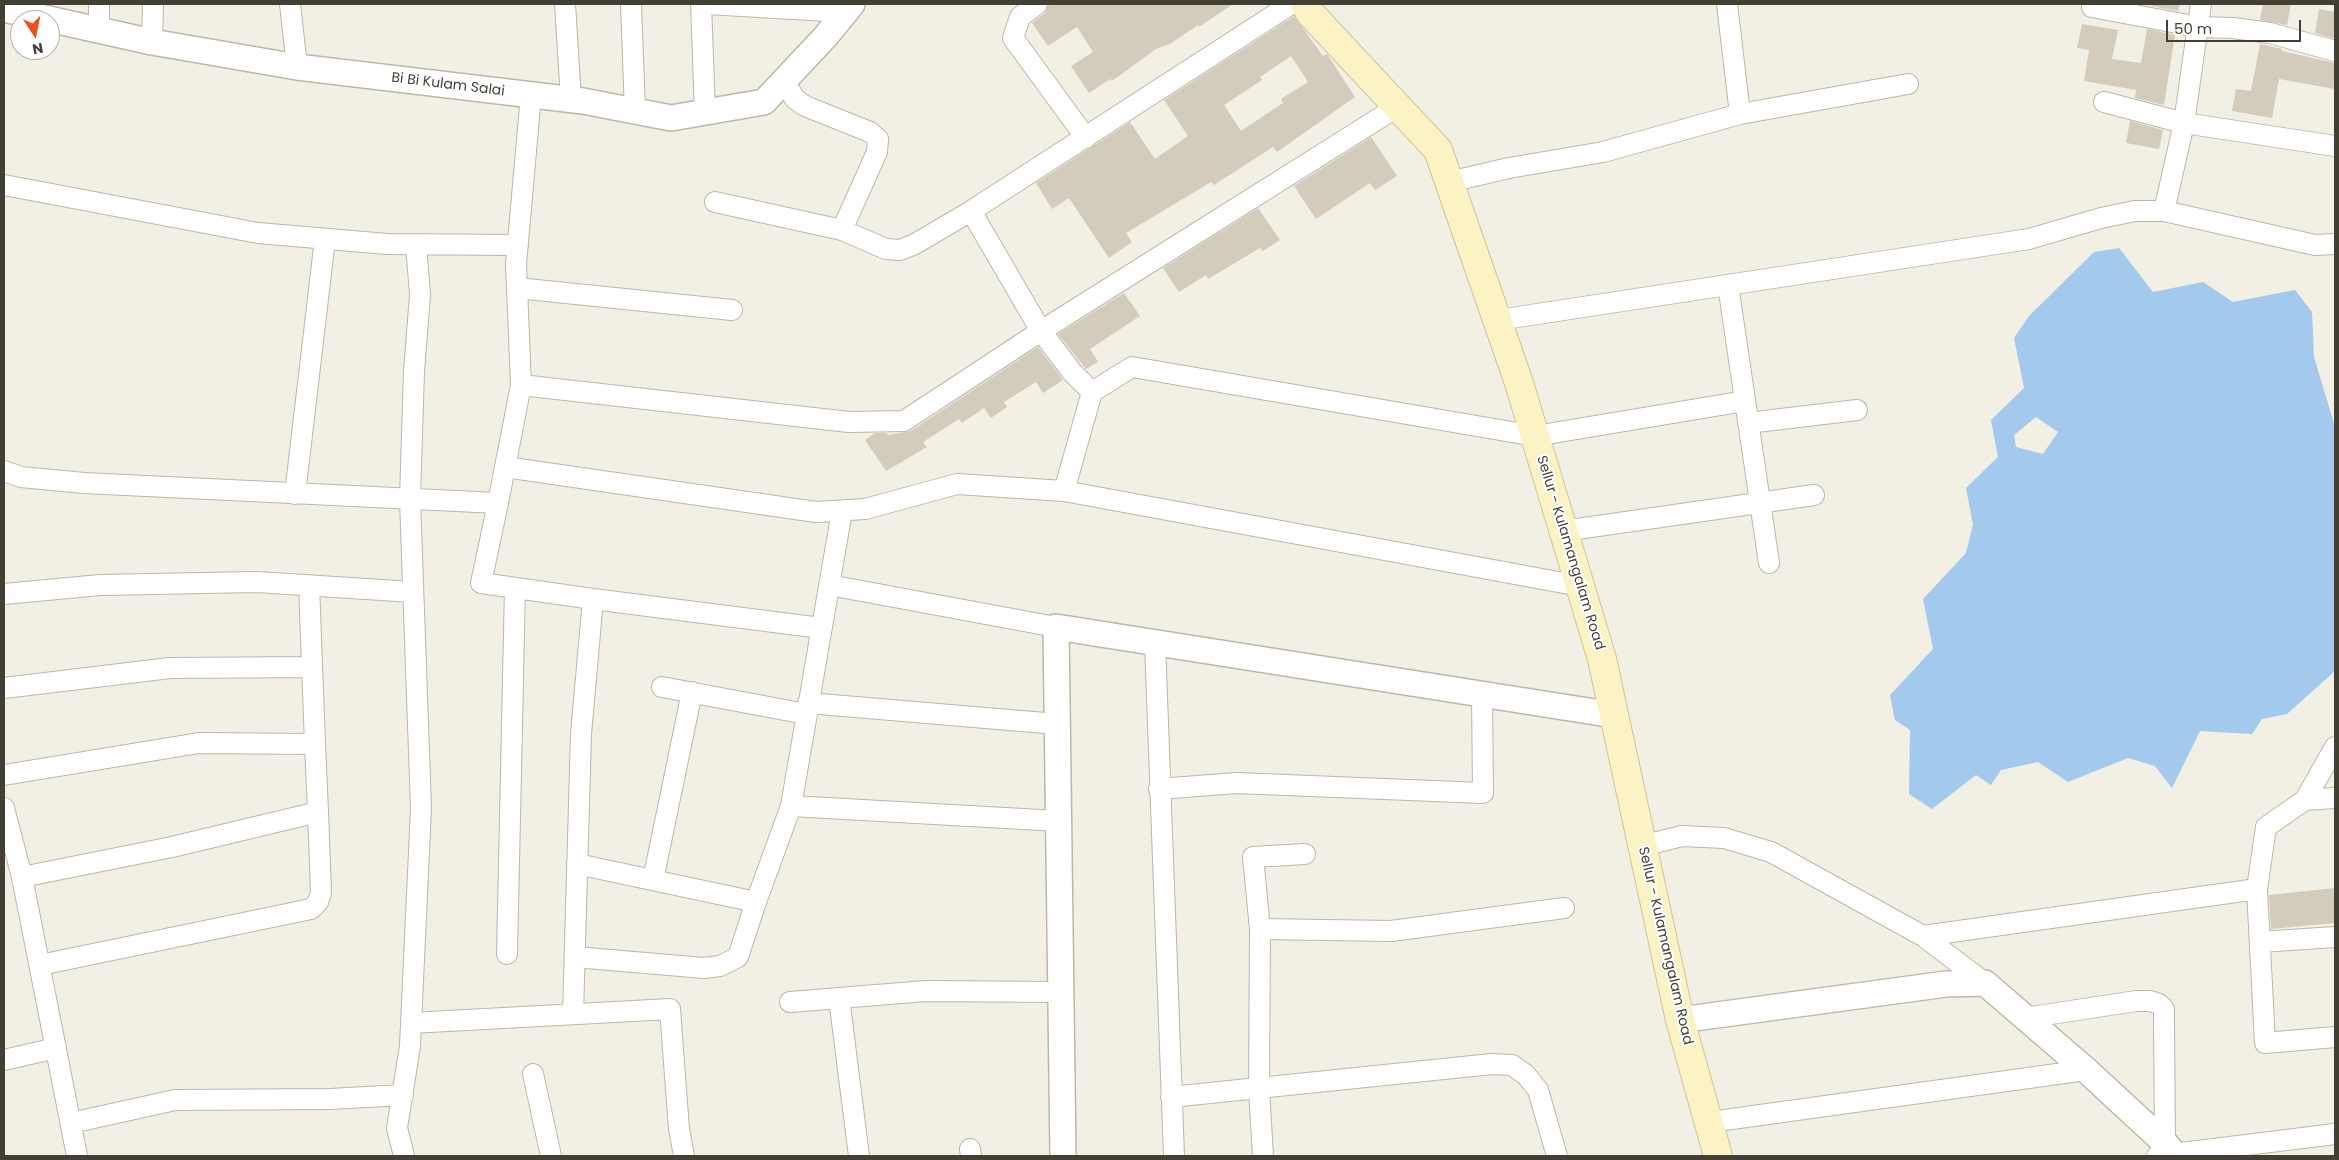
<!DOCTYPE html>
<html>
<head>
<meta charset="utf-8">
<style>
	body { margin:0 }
	#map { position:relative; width:2339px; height:1160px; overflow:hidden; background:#f2efe5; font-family:Poppins,sans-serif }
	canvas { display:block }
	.frame { position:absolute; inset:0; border:5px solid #443f35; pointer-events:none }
	.north { position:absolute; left:10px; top:10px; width:50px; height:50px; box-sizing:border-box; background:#fff; border:1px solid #b4b2ae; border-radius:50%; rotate:169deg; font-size:14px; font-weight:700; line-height:20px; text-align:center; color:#443f35 }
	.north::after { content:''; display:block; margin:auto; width:18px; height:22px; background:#f04d1e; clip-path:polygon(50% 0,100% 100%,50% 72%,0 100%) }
	.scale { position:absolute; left:2166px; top:20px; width:135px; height:22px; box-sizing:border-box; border:2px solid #443f35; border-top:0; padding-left:6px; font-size:15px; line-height:18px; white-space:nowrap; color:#443f35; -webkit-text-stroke:4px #fff; paint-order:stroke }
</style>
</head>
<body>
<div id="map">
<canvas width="2339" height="1160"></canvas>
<div class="frame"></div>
<div class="north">N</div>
<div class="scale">50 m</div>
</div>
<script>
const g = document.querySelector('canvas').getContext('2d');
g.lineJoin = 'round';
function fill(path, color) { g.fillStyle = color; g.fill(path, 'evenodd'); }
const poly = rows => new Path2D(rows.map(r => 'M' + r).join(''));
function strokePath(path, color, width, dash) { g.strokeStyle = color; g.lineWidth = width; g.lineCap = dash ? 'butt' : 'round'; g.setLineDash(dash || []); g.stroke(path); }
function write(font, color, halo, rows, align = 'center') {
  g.font = font + ' Poppins,sans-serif'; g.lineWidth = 4; g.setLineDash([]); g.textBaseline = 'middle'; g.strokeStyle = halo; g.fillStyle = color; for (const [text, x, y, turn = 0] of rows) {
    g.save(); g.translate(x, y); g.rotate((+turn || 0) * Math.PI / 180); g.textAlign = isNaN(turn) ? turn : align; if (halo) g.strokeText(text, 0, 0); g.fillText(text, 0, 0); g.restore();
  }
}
fill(poly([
	[2119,248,2153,292,2203,282,2233,302,2295,290,2312,312,2314,357,2335,427,2335,671,2287,714,2262,719,2252,734,2200,731,2172,788,2155,766,2128,758,2068,782,2038,762,2001,770,1991,785,1976,775,1932,809,1909,794,1910,730,1895,720,1890,695,1933,649,1923,599,1966,553,1973,525,1966,488,1998,457,1991,420,2024,388,2014,338,2029,316,2094,252],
	[2036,417,2058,432,2043,454,2016,447,2014,435]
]), '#a3c9ec');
fill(poly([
	[1049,4,1233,4,1199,27,1198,25,1170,44,1156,49,1112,81,1110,79,1089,93,1071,66,1093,52,1077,27,1048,46,1032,23,1045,13],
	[2152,4,2180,4,2178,11,2151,6],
	[2263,4,2291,4,2287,25,2260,20],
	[2319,9,2335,12,2335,39,2315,33],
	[1294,16,1323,56,1327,54,1355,97,1277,152,1273,147,1214,185,1211,182,1126,233,1132,242,1109,258,1069,198,1052,209,1036,183,1130,122,1155,159,1188,136,1164,100],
	[1291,56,1308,82,1281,99,1283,103,1241,131,1224,105,1262,80,1260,77],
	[2082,24,2118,30,2112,59,2141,63,2147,29,2175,35,2164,105,2135,98,2136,90,2084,81,2089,50,2077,48],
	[2260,44,2282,49,2282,51,2335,63,2335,89,2279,79,2272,118,2232,111,2236,89,2251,91],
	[2130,121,2163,130,2159,149,2126,143],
	[1371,137,1397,176,1375,190,1370,183,1316,219,1294,186],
	[1258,208,1280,240,1263,251,1260,248,1208,279,1206,275,1179,292,1163,268],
	[1124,293,1140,316,1090,349,1098,362,1086,369,1058,334],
	[1038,347,1063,380,1043,393,1036,382,1004,402,1007,407,991,418,984,408,962,423,959,419,923,442,927,447,886,471,865,440,875,433,886,433,888,435,911,431],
	[2335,888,2335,923,2271,929,2269,895]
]), '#d3cbbb');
const minor = poly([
	[290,4,297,67],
	[565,4,571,100],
	[631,4,635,111],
	[701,4,705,112],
	[707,4,845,12],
	[1037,4,1020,17,1013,38,1086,138],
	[2201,4,2184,123,2335,146],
	[2092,7,2198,27,2233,28,2270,33,2335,51],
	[99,30,99,4],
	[152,42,153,4],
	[784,81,795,99,805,106,870,132,878,139,877,152,842,230,886,249,900,250,915,244,971,211,1291,4],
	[531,95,516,264,521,385,849,422,904,421,1041,331,1397,107],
	[1740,114,1908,84],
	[1449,182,1509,168,1603,152,1740,114,1727,4],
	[4,185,258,233,387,244,518,245],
	[715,202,842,230],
	[971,211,1041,331,1072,372,1092,392],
	[2164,211,2315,245,2335,244],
	[1728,285,1769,563],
	[517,288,732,310],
	[1498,320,2029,239,2101,218,2135,211,2164,211,2184,123,2104,102],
	[1748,423,1857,410],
	[505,467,816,512,865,509,957,484,1064,491,1580,586],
	[4,471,21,477,84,483,498,503,521,385],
	[1064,491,1092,392,1132,367,1535,436,1745,401],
	[295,494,325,239],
	[498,503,481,583,593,599],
	[842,511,791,806,1059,821],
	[1563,531,1814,495],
	[829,585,1056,627],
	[4,594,100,585,257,582,413,592],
	[1155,643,1174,1156],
	[662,687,806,714],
	[4,688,170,668,312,667],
	[808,703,1057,724],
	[4,775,199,743,315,744,309,585],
	[1159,789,1236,783,1483,793,1482,694],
	[2305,800,2335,747],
	[4,808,22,877],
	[1642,846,1682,836,1724,838,1771,852,1923,936],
	[653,880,692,692],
	[2257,889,2265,1043,2335,1037],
	[756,902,791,806],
	[1260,929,1253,857,1305,854],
	[2260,942,2335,937],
	[507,954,515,588],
	[575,957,704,968,720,966,738,957,756,902,577,864],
	[40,965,311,909,318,902,321,893,318,812],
	[1985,983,1923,936,2257,889,2266,827,2305,800,2335,798],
	[839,998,859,1156],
	[790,1002,926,991,1061,992],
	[573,1014,581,734,593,599,821,628],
	[2025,1018,2136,1001,2150,1001,2159,1004,2164,1009,2164,1021,2165,1143],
	[411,1023,670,1009,679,1129,684,1156],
	[4,1060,56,1048],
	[533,1074,551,1156],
	[1171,1097,1492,1064,1512,1065,1526,1075,1538,1090,1557,1156],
	[1710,1122,2086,1070],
	[71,1123,175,1100,330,1099,403,1095],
	[970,1149,971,1156],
	[77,1156,22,877,172,847,318,812,315,744],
	[404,1156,397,1128,410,1046,421,808,410,499,414,371,420,295,416,244],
	[1263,1156,1259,1089,1260,929,1391,931,1564,908],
	[2157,1156,2335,1134]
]);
const tertiary = poly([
	[4,9,152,42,297,67,583,101,671,118,764,102,826,36,852,4],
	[1680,1020,1946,984,1985,983,2086,1070,2165,1143,2176,1156],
	[1063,1156,1056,627,1614,715]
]);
const secondary = poly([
	[1305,4,1311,14,1438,150,1519,383,1602,659,1680,1020,1718,1156]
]);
strokePath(minor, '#bcb7a8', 22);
strokePath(tertiary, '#bcb7a8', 28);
strokePath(secondary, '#d0c497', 30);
strokePath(minor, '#fff', 20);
strokePath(tertiary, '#fff', 25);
strokePath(secondary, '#fcf3c5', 28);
write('14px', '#443f35', '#fff', [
	["Bi Bi Kulam Salai",448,85,7],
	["Sellur - Kulamangalam Road",1570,553,73],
	["Sellur - Kulamangalam Road",1665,946,77]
]);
</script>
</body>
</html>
